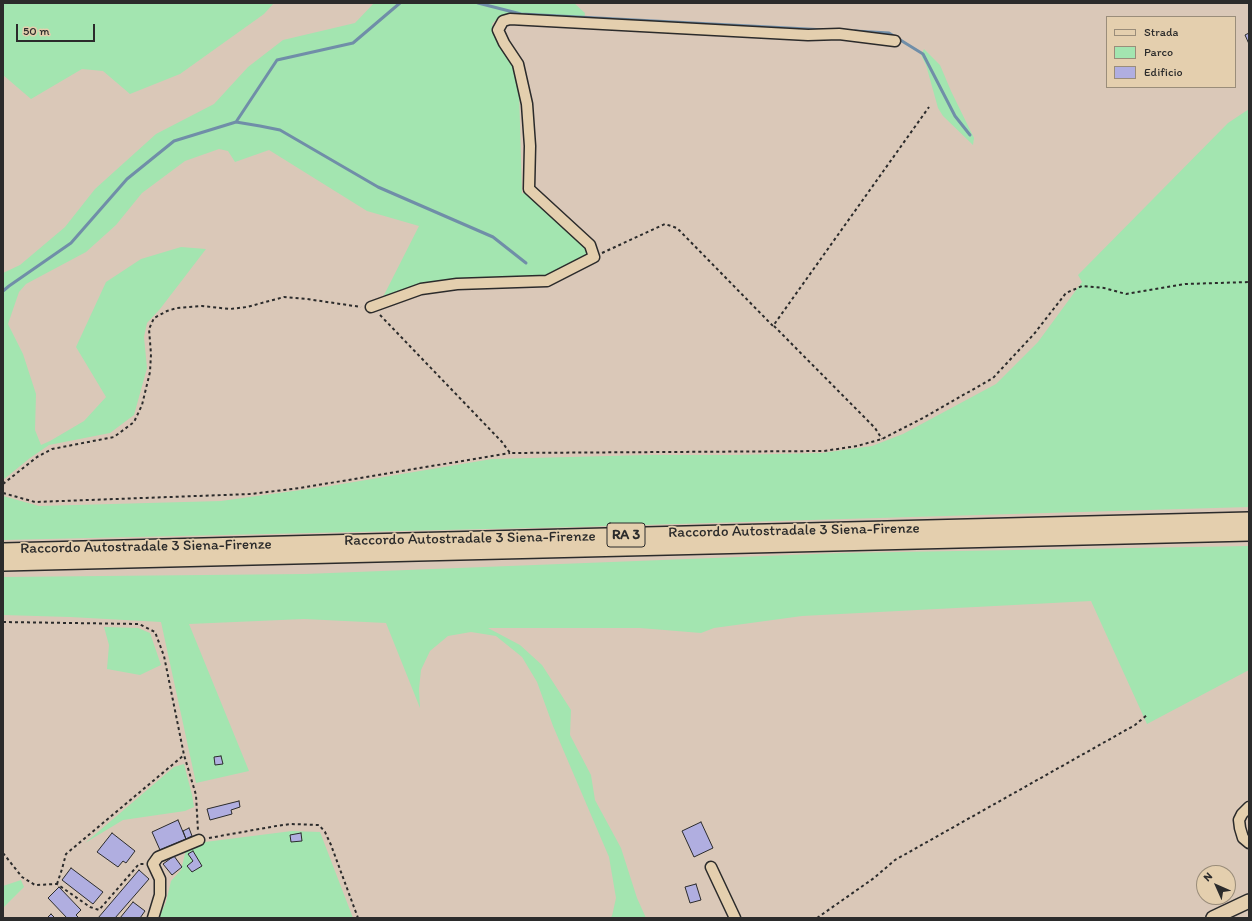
<!DOCTYPE html>
<html>
<head>
<meta charset="utf-8">
<style>
	body { margin:0 }
	#map { position:relative; width:1252px; height:921px; overflow:hidden; background:#dac8b8; font-family:Itim,sans-serif }
	canvas { display:block }
	.frame { position:absolute; inset:0; border:4px solid #2b2b2b; pointer-events:none }
	.legend { position:absolute; left:1106px; top:16px; width:130px; height:72px; box-sizing:border-box; background:#e4cfae; border:1px solid #9a8d7a; margin:0; padding:5px 7px; list-style:none; font-size:12px; color:#2b2b2b }
	.legend li { display:flex; align-items:center; gap:8px; height:20px }
	.legend b { width:20px; border:1px solid #9a8d7a }
	.north { position:absolute; left:1196px; top:865px; width:40px; height:40px; box-sizing:border-box; background:#e4cfae; border:1px solid #9a8d7a; border-radius:50%; rotate:315deg; font-size:11px; font-weight:700; line-height:16px; text-align:center; color:#2b2b2b }
	.north::after { content:''; display:block; margin:auto; width:14px; height:18px; background:#2b2b2b; clip-path:polygon(50% 0,100% 100%,50% 72%,0 100%) }
	.scale { position:absolute; left:16px; top:24px; width:79px; height:18px; box-sizing:border-box; border:2px solid #2b2b2b; border-top:0; padding-left:5px; font-size:12px; line-height:14px; white-space:nowrap; color:#2b2b2b; -webkit-text-stroke:3px #e4cfae; paint-order:stroke }
</style>
</head>
<body>
<div id="map">
<canvas width="1252" height="921"></canvas>
<div class="frame"></div>
<ul class="legend">
<li><b style="height:5px;background:#e4cfae"></b>Strada</li>
<li><b style="height:11px;background:#a3e5b0"></b>Parco</li>
<li><b style="height:11px;background:#b0aee0"></b>Edificio</li>
</ul>
<div class="north">N</div>
<div class="scale">50 m</div>
</div>
<script>
const g = document.querySelector('canvas').getContext('2d');
g.lineJoin = 'round';
function fill(path, color) { g.fillStyle = color; g.fill(path, 'evenodd'); }
const poly = rows => new Path2D(rows.map(r => 'M' + r).join(''));
function strokePath(path, color, width, dash) { g.strokeStyle = color; g.lineWidth = width; g.lineCap = dash ? 'butt' : 'round'; g.setLineDash(dash || []); g.stroke(path); }
function write(font, color, halo, rows, align = 'center') {
  g.font = font + ' Itim,sans-serif'; g.lineWidth = 3.5; g.setLineDash([]); g.textBaseline = 'middle'; g.strokeStyle = halo; g.fillStyle = color; for (const [text, x, y, turn = 0] of rows) {
    g.save(); g.translate(x, y); g.rotate((+turn || 0) * Math.PI / 180); g.textAlign = isNaN(turn) ? turn : align; if (halo) g.strokeText(text, 0, 0); g.fillText(text, 0, 0); g.restore();
  }
}
fill(poly([
	[3,3,274,3,264,14,180,74,130,94,103,71,82,69,31,99,3,75],
	[374,3,574,3,585,13,584,20,499,17,492,24,499,44,515,69,519,89,522,194,527,190,587,245,588,256,545,277,383,297,419,226,367,211,269,150,235,162,228,151,219,149,185,161,142,193,116,225,86,252,26,284,19,292,8,324,23,354,36,394,35,430,41,445,50,441,84,421,106,397,76,347,106,282,141,259,181,247,206,249,160,309,147,323,144,337,147,368,134,415,110,433,49,445,30,458,3,480,3,273,20,265,65,227,95,189,156,134,214,104,248,67,283,40,355,23],
	[924,49,940,65,951,91,974,138,973,145,943,116,938,108,926,65,921,55],
	[1249,109,1249,507,575,527,3,540,3,496,39,506,221,501,330,486,492,459,648,455,733,455,822,453,872,446,903,434,996,384,1038,342,1082,282,1078,275,1228,123],
	[1249,546,1249,670,1147,724,1091,601,802,616,714,628,701,633,640,628,488,628,520,645,542,665,571,710,570,735,591,775,595,800,621,848,637,898,646,918,610,918,612,916,616,898,609,857,553,726,537,682,522,657,496,636,471,632,448,636,430,651,421,670,419,689,420,708,386,623,304,619,189,624,249,771,196,783,161,622,70,617,3,615,3,577,305,574,841,553],
	[104,627,138,628,150,633,161,665,140,675,107,669,109,645],
	[184,764,192,795,194,807,185,811,123,820,85,843,174,767],
	[292,831,320,832,353,918,159,918,166,902,171,881,181,870,186,850,205,842],
	[21,880,24,887,3,908,3,886]
]), '#a3e5b0');
strokePath(poly([
	[478,3,521,14,826,30],
	[855,31,889,33,923,54,955,116,970,135],
	[236,122,260,126,280,130,378,187,493,237,526,263],
	[3,291,9,286,71,243,127,179,174,141,236,122,277,60,353,43,400,3]
]), '#708ea8', 3);
const building = poly([
	[1249,33,1249,44,1245,35,1249,33],
	[221,756,223,764,215,765,214,757,221,756],
	[239,801,240,807,231,810,232,814,210,820,207,809,239,801],
	[178,820,186,839,160,850,152,832,178,820],
	[701,822,713,848,694,857,682,831,701,822],
	[189,828,192,836,186,839,183,831,189,828],
	[112,833,135,851,126,863,123,861,118,867,97,852,112,833],
	[301,833,302,841,291,842,290,835,301,833],
	[193,851,202,866,192,872,187,866,193,861,188,854,193,851],
	[174,856,182,867,172,875,163,864,174,856],
	[71,868,103,892,93,904,62,880,71,868],
	[139,870,149,879,115,918,98,918,139,870],
	[696,884,701,900,690,903,685,887,696,884],
	[59,887,81,910,76,915,79,918,67,918,48,898,59,887],
	[133,902,145,911,140,918,120,918,133,902],
	[51,914,55,918,47,918,51,914]
]);
fill(building, '#b0aee0');
strokePath(building, '#2b2b2b', 1);
const minor = poly([
	[371,307,421,289,457,284,547,281,594,257,590,245,529,189,530,146,527,104,518,64,504,43,498,30,503,21,510,19,808,35,839,34,895,41],
	[1249,807,1242,814,1239,820,1240,828,1243,838,1249,843],
	[711,867,735,918],
	[153,918,160,895,160,879,153,864,158,857,199,840]
]);
const major = poly([
	[1213,918,1249,901]
]);
const highway = poly([
	[3,551,1249,520],
	[3,563,1249,533]
]);
strokePath(minor, '#2b2b2b', 13);
strokePath(major, '#2b2b2b', 16);
strokePath(highway, '#2b2b2b', 18);
strokePath(poly([
	[602,253,665,224,677,228,773,326,929,107],
	[380,315,502,442,510,453,824,451,857,446,882,439,923,418,993,378,1034,334,1066,293,1082,286,1104,288,1126,294,1185,284,1249,282],
	[774,326,875,428,882,439],
	[3,484,37,457,52,449,114,437,134,422,142,405,150,372,151,354,149,329,154,318,167,311,177,308,202,306,230,309,247,307,284,297,307,299,361,307],
	[3,493,35,502,251,494,300,488,510,453],
	[3,622,139,624,155,632,164,656,184,755,196,795,198,831],
	[209,838,276,826,291,824,319,825,325,832,331,845,358,918],
	[3,853,22,877,35,885,57,884,90,907,99,910,139,864,144,864],
	[57,884,62,869,66,854,184,755],
	[817,918,874,878,895,860,1135,725,1147,715]
]), '#2b2b2b', 2, [3, 3]);
strokePath(minor, '#e4cfae', 10);
strokePath(major, '#e4cfae', 13);
strokePath(highway, '#e4cfae', 15);
for (const [x, y, w] of [
	[626,535,38]
]) { const box = new Path2D(); box.roundRect(x - w / 2, y - 12, w, 24, 3); g.fillStyle = '#e4cfae'; g.fill(box); strokePath(box, '#2b2b2b', 1); }
write('bold 14px', '#2b2b2b', null, [
	["RA 3",626,535]
]);
write('15px', '#2b2b2b', '#e4cfae', [
	["Raccordo Autostradale 3 Siena-Firenze",794,531,-1],
	["Raccordo Autostradale 3 Siena-Firenze",470,539,-1],
	["Raccordo Autostradale 3 Siena-Firenze",146,547,-1]
]);
</script>
</body>
</html>
